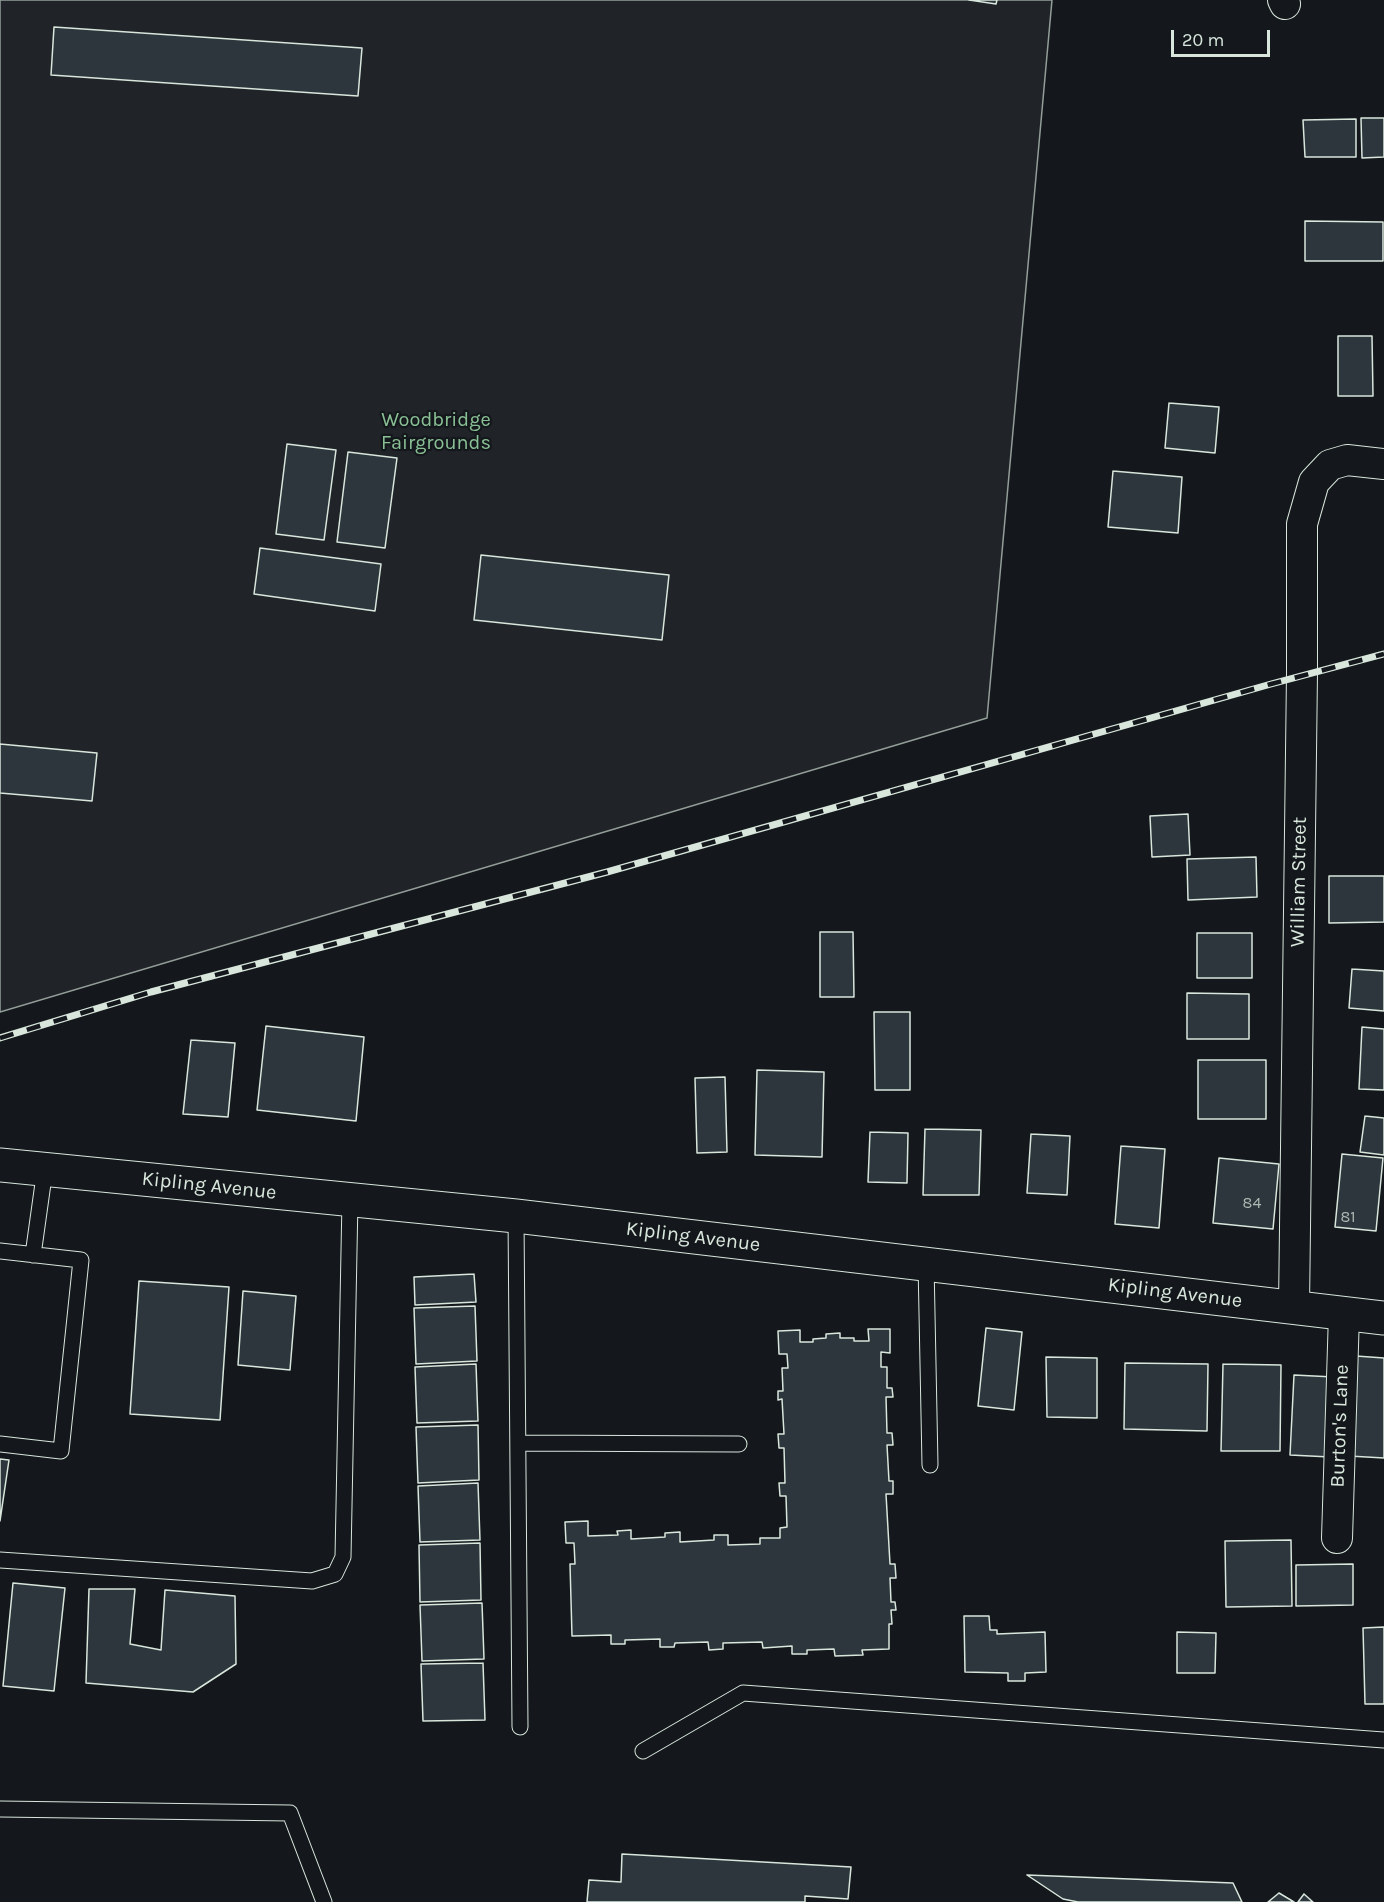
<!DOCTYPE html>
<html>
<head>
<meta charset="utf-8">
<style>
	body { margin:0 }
	#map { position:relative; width:1384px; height:1902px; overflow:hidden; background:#14181c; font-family:Karla,sans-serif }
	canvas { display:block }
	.scale { position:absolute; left:1171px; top:30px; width:99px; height:27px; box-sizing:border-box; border:3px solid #d8e6dc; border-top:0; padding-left:8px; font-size:18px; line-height:21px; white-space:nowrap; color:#d8e6dc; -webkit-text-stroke:4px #14181c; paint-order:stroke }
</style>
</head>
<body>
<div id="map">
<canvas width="1384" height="1902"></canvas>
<div class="scale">20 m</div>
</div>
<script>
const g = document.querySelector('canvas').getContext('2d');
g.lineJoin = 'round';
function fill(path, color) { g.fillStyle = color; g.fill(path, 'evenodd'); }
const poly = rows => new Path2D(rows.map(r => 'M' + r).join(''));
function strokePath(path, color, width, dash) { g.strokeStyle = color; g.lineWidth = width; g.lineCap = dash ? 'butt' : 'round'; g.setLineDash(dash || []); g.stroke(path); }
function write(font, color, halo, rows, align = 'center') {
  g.font = font + ' Karla,sans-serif'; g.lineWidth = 4.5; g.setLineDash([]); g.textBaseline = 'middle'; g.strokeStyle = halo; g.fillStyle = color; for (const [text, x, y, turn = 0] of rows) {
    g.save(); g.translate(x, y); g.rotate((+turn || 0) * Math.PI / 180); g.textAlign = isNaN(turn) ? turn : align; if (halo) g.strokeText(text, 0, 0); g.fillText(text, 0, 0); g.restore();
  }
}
const green = poly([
	[0,0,1052,0,987,718,0,1012,0,0]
]);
fill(green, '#202428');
strokePath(green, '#939e99', 1.5);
const building = poly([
	[969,0,997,0,996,4,969,0],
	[54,27,362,48,358,96,51,75,54,27],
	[1361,118,1384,118,1384,157,1362,158,1361,118],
	[1356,119,1356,157,1305,157,1303,120,1356,119],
	[1305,221,1383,222,1383,261,1305,261,1305,221],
	[1338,336,1372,336,1373,396,1338,396,1338,336],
	[1169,403,1219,407,1215,453,1165,448,1169,403],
	[287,444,336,450,324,540,276,534,287,444],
	[348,452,397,458,385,548,337,542,348,452],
	[1113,471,1182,477,1178,533,1108,527,1113,471],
	[260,548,381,564,375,611,254,594,260,548],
	[481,555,669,575,662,640,474,620,481,555],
	[0,744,97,753,92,801,0,793,0,744],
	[1188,814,1190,855,1152,857,1150,816,1188,814],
	[1256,857,1257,897,1188,900,1187,859,1256,857],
	[1329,876,1384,876,1384,922,1329,923,1329,876],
	[820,932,853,932,854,997,820,997,820,932],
	[1197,933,1252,933,1252,978,1197,978,1197,933],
	[1352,969,1384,971,1384,1011,1349,1008,1352,969],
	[1187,993,1249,994,1249,1039,1187,1039,1187,993],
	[874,1012,910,1012,910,1090,875,1090,874,1012],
	[266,1026,364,1037,356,1121,257,1110,266,1026],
	[1362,1027,1384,1029,1384,1090,1359,1089,1362,1027],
	[191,1040,235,1043,228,1117,183,1114,191,1040],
	[1198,1060,1266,1060,1266,1119,1198,1119,1198,1060],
	[757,1070,824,1072,822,1157,755,1155,757,1070],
	[725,1077,727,1152,697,1153,695,1078,725,1077],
	[1365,1116,1384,1118,1384,1155,1360,1152,1365,1116],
	[925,1129,981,1130,979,1195,923,1195,925,1129],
	[870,1132,908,1133,907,1183,868,1182,870,1132],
	[1031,1134,1070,1136,1067,1195,1027,1193,1031,1134],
	[1121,1146,1165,1149,1159,1228,1115,1224,1121,1146],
	[1342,1154,1383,1158,1376,1231,1335,1227,1342,1154],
	[1219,1158,1279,1164,1273,1229,1213,1223,1219,1158],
	[474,1274,476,1302,415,1305,414,1277,474,1274],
	[139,1281,229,1287,220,1420,130,1414,139,1281],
	[243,1291,296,1296,290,1370,238,1365,243,1291],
	[475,1306,477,1361,416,1364,414,1308,475,1306],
	[986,1328,1022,1332,1014,1410,978,1406,986,1328],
	[868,1329,890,1329,890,1353,881,1352,881,1367,887,1367,887,1388,892,1388,893,1397,886,1397,887,1433,892,1433,893,1445,887,1445,889,1481,893,1481,893,1494,886,1494,890,1564,895,1564,896,1578,890,1578,891,1602,895,1602,896,1610,891,1610,892,1624,889,1624,889,1649,862,1650,863,1655,835,1656,834,1649,807,1650,807,1654,792,1654,792,1646,763,1648,762,1642,723,1643,723,1649,709,1650,708,1642,675,1643,674,1647,660,1647,660,1639,625,1640,625,1644,611,1644,611,1635,572,1636,570,1564,575,1564,574,1543,566,1543,565,1522,588,1521,588,1536,618,1535,617,1531,631,1530,631,1539,665,1537,665,1533,680,1532,680,1542,714,1540,714,1535,728,1535,728,1545,760,1544,760,1538,780,1538,780,1528,787,1527,786,1496,780,1496,779,1483,785,1483,784,1448,779,1448,778,1434,784,1434,782,1399,778,1400,778,1391,783,1391,782,1368,788,1368,787,1354,779,1354,778,1331,800,1330,800,1342,813,1342,813,1339,826,1338,826,1334,840,1333,840,1338,854,1338,854,1341,869,1341,868,1329],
	[1356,1356,1384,1358,1384,1458,1349,1456,1356,1356],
	[1046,1357,1097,1358,1097,1418,1047,1417,1046,1357],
	[1125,1363,1208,1364,1207,1431,1124,1429,1125,1363],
	[476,1364,478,1421,417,1423,415,1367,476,1364],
	[1223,1364,1281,1365,1280,1451,1221,1451,1223,1364],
	[1294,1375,1334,1377,1330,1457,1290,1455,1294,1375],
	[478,1425,479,1480,418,1483,416,1427,478,1425],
	[0,1459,9,1460,0,1521,0,1459],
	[478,1483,480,1540,420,1542,418,1486,478,1483],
	[1291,1540,1292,1606,1226,1607,1225,1541,1291,1540],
	[480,1543,481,1600,420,1602,419,1545,480,1543],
	[1353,1564,1353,1605,1296,1606,1296,1565,1353,1564],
	[13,1583,65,1588,54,1691,3,1686,13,1583],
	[89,1589,135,1589,130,1644,161,1650,165,1590,235,1596,236,1664,193,1692,86,1683,89,1589],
	[482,1603,484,1659,422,1661,420,1605,482,1603],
	[964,1616,989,1616,990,1630,997,1630,997,1634,1045,1632,1046,1672,1025,1673,1025,1681,1008,1681,1008,1673,965,1672,964,1616],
	[1384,1627,1384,1704,1365,1704,1363,1628,1384,1627],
	[1177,1632,1216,1633,1215,1673,1177,1673,1177,1632],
	[483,1663,485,1720,423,1721,421,1664,483,1663],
	[622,1854,851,1867,848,1899,805,1896,805,1902,587,1902,589,1880,621,1882,622,1854],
	[1027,1875,1233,1883,1242,1902,1078,1902,1063,1899,1027,1875],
	[1279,1893,1294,1902,1268,1902,1279,1893],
	[1304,1894,1313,1902,1298,1902,1304,1894]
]);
fill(building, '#2c363c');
strokePath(building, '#d8e6dc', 1.5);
const service = poly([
	[516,1216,520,1727],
	[0,1251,81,1260,61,1451,0,1444],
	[33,1255,45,1169],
	[926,1263,930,1465],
	[518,1443,739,1444],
	[0,1560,312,1581,335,1574,343,1557,350,1200],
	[643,1751,743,1693,1384,1740],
	[0,1809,290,1813,324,1902]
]);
const minor = poly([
	[1283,0,1285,4],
	[1294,1306,1302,673,1302,524,1314,482,1330,465,1347,460,1384,464],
	[1337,1538,1344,1314]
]);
const tertiary = poly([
	[0,1165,516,1216,1384,1318]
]);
strokePath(service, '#d8e6dc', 17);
strokePath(minor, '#d8e6dc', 32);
strokePath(tertiary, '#d8e6dc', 35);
strokePath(service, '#14181c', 15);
strokePath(minor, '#14181c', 30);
strokePath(tertiary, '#14181c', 33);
const rail = poly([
	[0,1038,151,992,607,872,1271,684,1384,654]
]);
strokePath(rail, '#d8e6dc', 7);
strokePath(rail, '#14181c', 4.5, [14]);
write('16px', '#adbab4', null, [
	["84",1252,1203],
	["81",1348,1217]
]);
write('20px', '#8ac095', '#14181c', [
	["Woodbridge",436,420],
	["Fairgrounds",436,443]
]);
write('20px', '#d8e6dc', '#14181c', [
	["William Street",1299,882,-89],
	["Kipling Avenue",209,1186,6],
	["Kipling Avenue",693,1237,7],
	["Kipling Avenue",1175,1293,7],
	["Burton's Lane",1340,1426,-88]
]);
</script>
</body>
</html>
